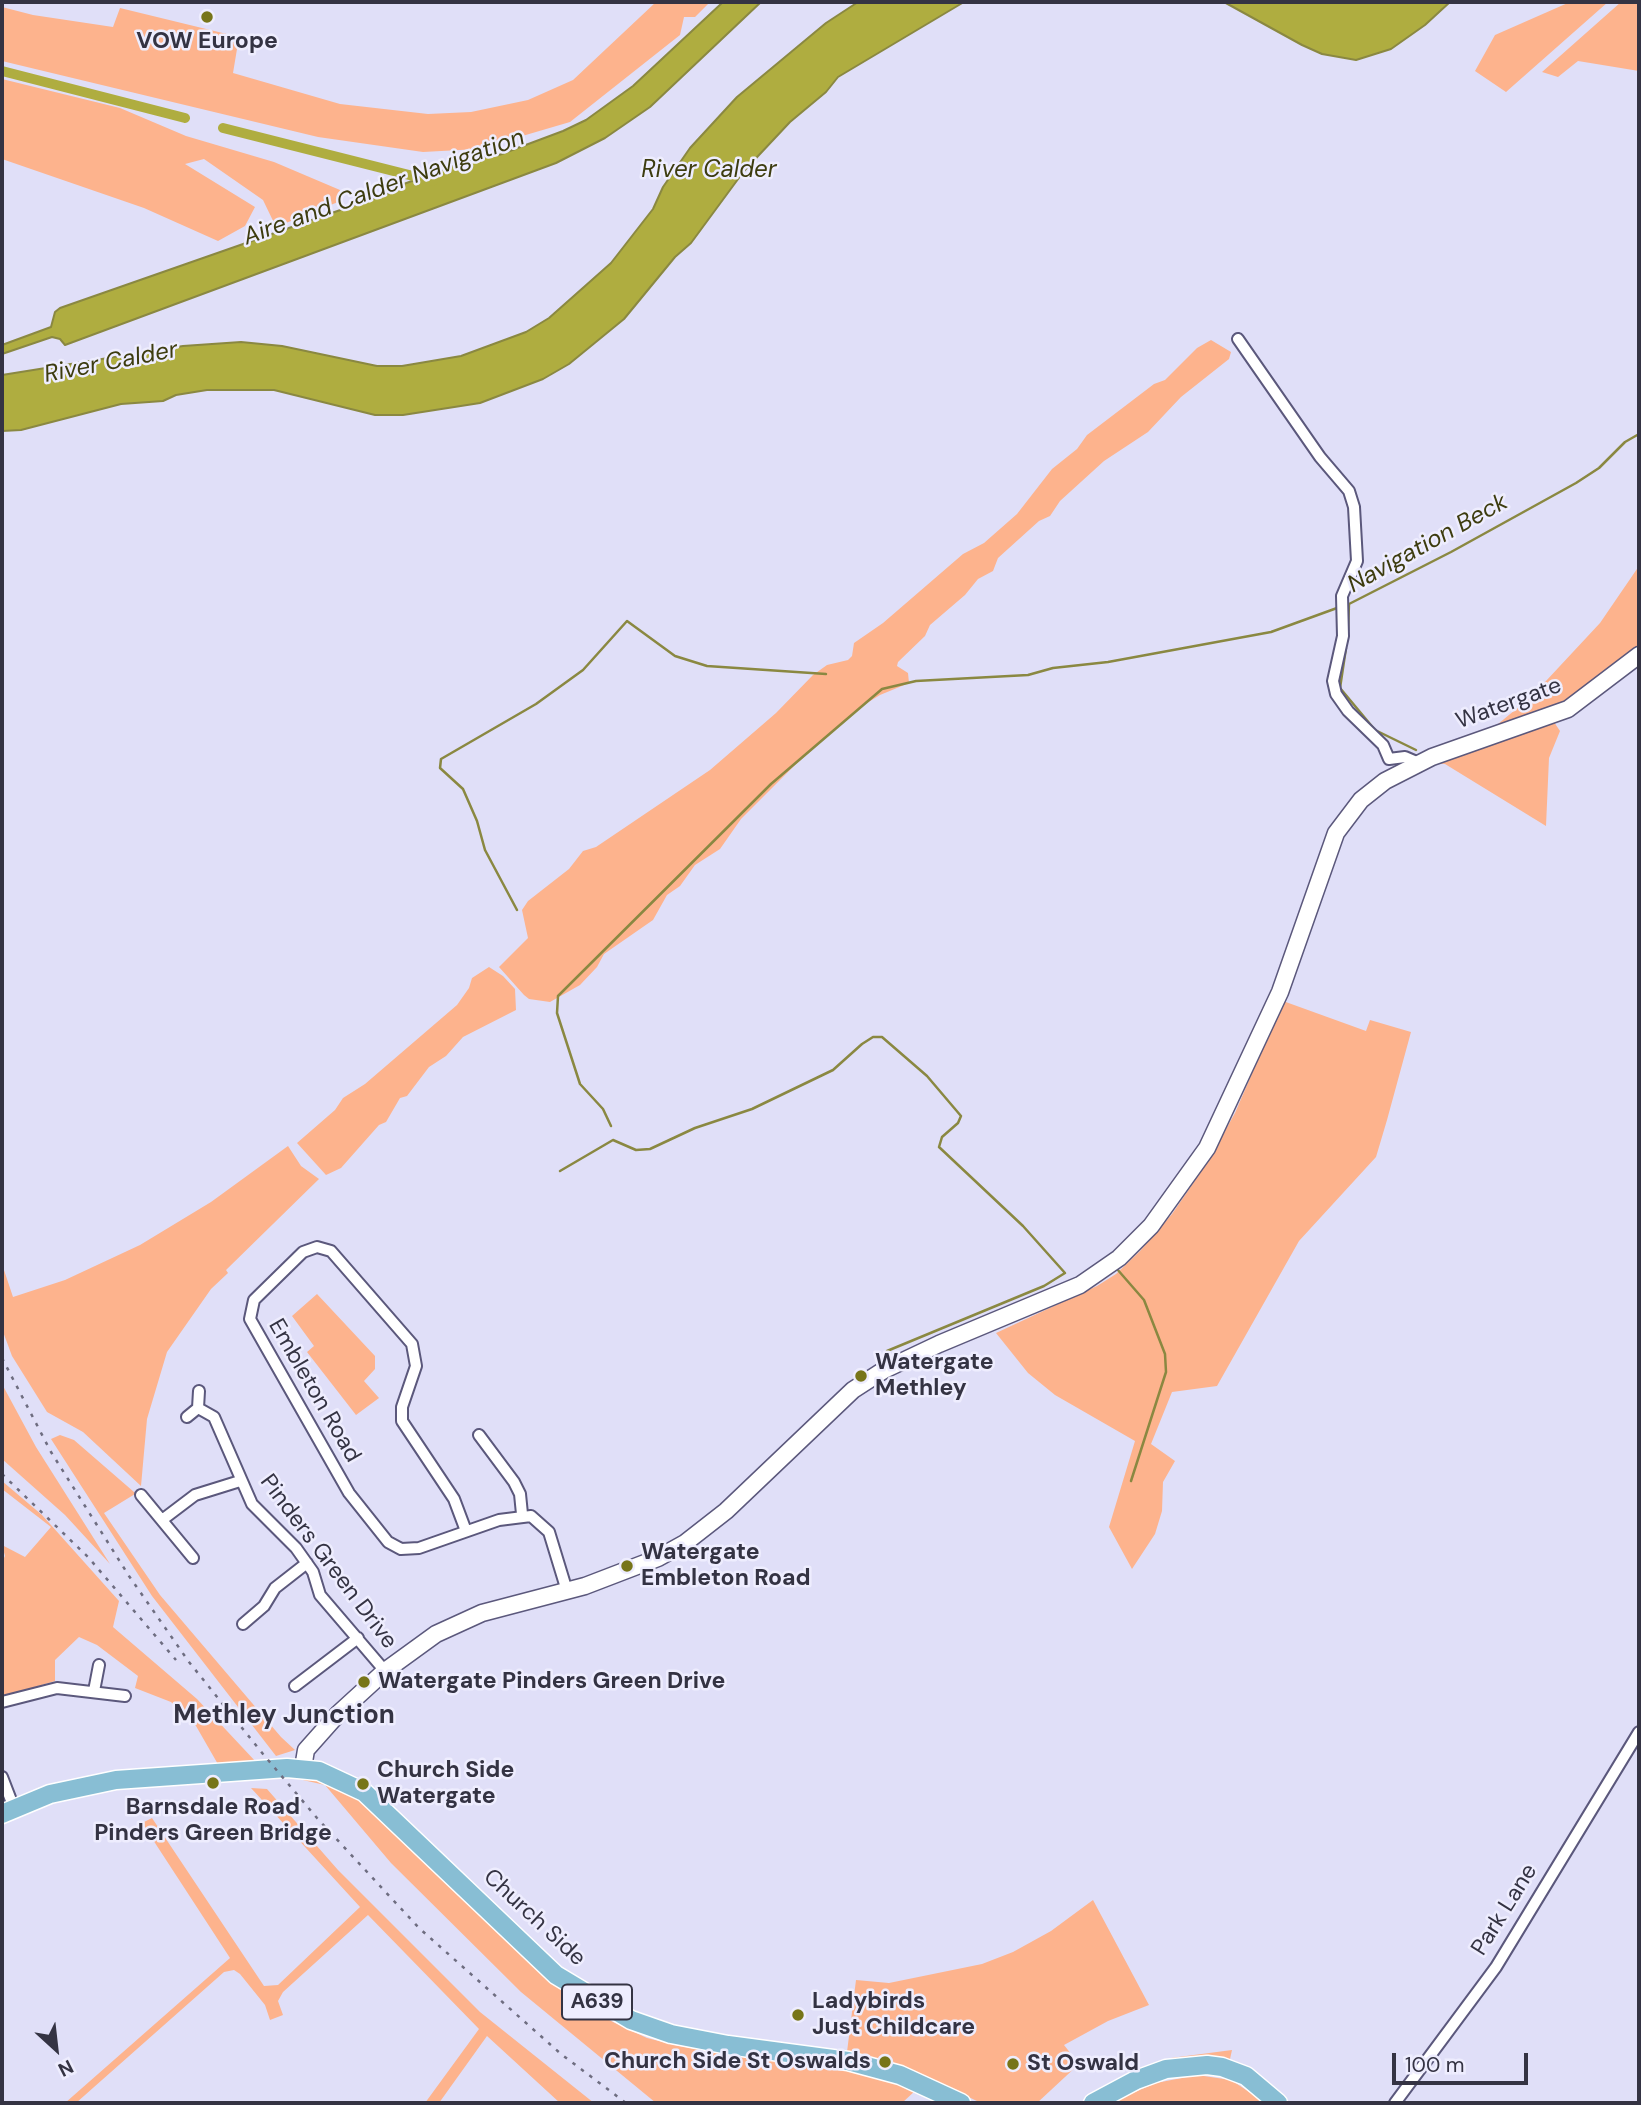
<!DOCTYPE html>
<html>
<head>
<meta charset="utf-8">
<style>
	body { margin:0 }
	#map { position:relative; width:1641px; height:2105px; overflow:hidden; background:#e0dff8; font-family:"DM Sans",sans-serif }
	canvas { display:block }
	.frame { position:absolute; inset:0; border:4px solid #343343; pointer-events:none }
	.north { position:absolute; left:21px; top:2014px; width:70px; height:70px; -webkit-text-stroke:5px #eeedfe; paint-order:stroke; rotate:153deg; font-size:19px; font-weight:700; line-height:28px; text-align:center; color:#343343 }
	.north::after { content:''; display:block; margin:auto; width:24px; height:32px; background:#343343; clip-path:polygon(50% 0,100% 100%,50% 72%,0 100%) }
	.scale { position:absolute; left:1392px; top:2053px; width:136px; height:32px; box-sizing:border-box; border:4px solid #343343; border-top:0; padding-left:9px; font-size:21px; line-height:24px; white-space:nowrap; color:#343343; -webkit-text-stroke:5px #eeedfe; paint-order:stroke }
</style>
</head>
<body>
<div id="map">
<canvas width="1641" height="2105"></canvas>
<div class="frame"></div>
<div class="north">N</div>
<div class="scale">100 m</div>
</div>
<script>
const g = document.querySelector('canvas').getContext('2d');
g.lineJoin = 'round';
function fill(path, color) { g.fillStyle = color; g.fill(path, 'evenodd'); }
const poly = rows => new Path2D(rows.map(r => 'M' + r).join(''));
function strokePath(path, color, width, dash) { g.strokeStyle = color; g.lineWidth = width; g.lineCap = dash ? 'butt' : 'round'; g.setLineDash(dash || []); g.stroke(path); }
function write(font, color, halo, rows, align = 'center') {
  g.font = font + ' "DM Sans",sans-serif'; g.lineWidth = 5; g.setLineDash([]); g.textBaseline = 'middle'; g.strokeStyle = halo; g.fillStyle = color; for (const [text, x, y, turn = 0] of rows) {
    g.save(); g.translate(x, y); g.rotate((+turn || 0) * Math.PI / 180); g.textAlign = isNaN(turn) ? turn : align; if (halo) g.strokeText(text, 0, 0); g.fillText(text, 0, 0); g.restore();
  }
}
fill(poly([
	[656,2,710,2,695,17,684,17,680,35,570,122,478,149,423,152,318,137,2,61,2,7,33,15,113,27,120,8,239,37,233,73,340,104,428,114,471,112,528,100,573,80],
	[1570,2,1608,2,1506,92,1475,71,1495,35],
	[1621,2,1639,2,1639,71,1578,61,1558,77,1542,72],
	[2,79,120,108,186,136,274,162,340,190,343,200,276,227,263,200,204,159,185,164,255,207,245,226,218,241,144,208,2,159],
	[1211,340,1231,352,1229,359,1181,397,1148,432,1104,461,1060,501,1050,516,1039,521,998,558,993,571,978,579,965,595,930,625,925,636,898,662,897,666,908,673,909,683,880,695,862,706,794,766,741,819,720,849,695,865,680,886,667,895,653,920,604,954,597,967,580,985,550,1002,529,999,524,995,499,967,528,938,522,910,528,901,569,869,583,851,596,847,710,770,776,713,813,675,827,665,848,660,852,656,854,643,883,623,963,554,984,543,1017,514,1052,469,1077,449,1087,435,1154,384,1165,380,1197,348],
	[1639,566,1639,647,1566,704,1499,727,1498,724,1532,696,1600,623],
	[1554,722,1560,731,1549,758,1546,826,1445,764,1432,763,1477,745],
	[489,967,503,976,515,989,516,1010,463,1037,446,1056,429,1067,407,1096,400,1098,386,1122,379,1125,341,1168,326,1175,297,1143,335,1110,343,1098,365,1084,457,1005,469,988,472,978],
	[1283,1001,1366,1031,1370,1020,1411,1032,1387,1120,1376,1157,1299,1241,1217,1386,1172,1392,1151,1444,1175,1461,1163,1482,1162,1511,1155,1534,1132,1569,1109,1527,1135,1441,1055,1395,1028,1373,996,1333,1097,1286,1116,1274,1140,1251,1172,1214,1207,1163,1235,1113],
	[288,1146,301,1166,319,1179,226,1270,228,1273,211,1289,167,1352,147,1419,141,1486,83,1432,47,1412,12,1356,2,1329,2,1264,13,1297,65,1280,140,1245,211,1202],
	[317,1294,375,1356,375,1369,364,1381,379,1398,356,1415,307,1352,314,1346,292,1316],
	[2,1384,36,1447,110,1564,65,1515,2,1459],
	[60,1435,74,1440,134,1492,135,1494,104,1513,160,1595,281,1737,295,1750,276,1756,152,1596,51,1439],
	[2,1481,42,1515,119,1601,113,1627,197,1699,257,1763,219,1766,196,1726,171,1702,135,1688,138,1676,97,1645,79,1637,55,1660,55,1681,2,1697,2,1562,5,1556,2,1545,25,1557,51,1527,2,1489],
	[285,1776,304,1776,325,1781,361,1800,549,1981,583,2006,615,2023,647,2038,675,2045,726,2055,854,2070,916,2090,902,2103,656,2103,521,1992,391,1863,325,1785],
	[251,1788,267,1789,338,1870,480,2012,594,2103,560,2103,487,2036,439,2103,425,2103,479,2029,368,1915,283,1992,278,2001,283,2015,270,2020,265,2005,240,1974,234,1970,224,1972,76,2103,65,2103,230,1958,142,1823,152,1818,264,1986,278,1985,360,1907],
	[1093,1900,1149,2005,1108,2021,1064,2045,1079,2064,1037,2103,981,2103,915,2071,847,2052,856,1980,889,1983,982,1964,1013,1952,1051,1931],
	[1232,2050,1230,2059,1226,2061,1171,2058],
	[1197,2075,1231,2080,1266,2103,1109,2103,1156,2083]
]), '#fdb38d');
const water = poly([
	[723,2,761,2,650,107,605,138,556,163,65,345,60,339,52,337,2,354,2,345,51,327,55,312,60,308,389,193,390,189,475,158,499,155,563,131,586,120,633,86,723,2],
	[858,2,964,2,838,77,826,92,790,122,744,171,691,243,675,257,624,319,569,364,543,379,480,403,403,415,375,415,274,390,207,390,176,395,163,401,121,404,21,430,2,431,2,375,183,346,241,342,282,346,377,366,402,366,461,356,526,332,549,318,611,263,653,209,663,187,690,148,737,97,826,23,858,2],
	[1224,2,1450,2,1425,25,1391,49,1356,60,1322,54,1302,45,1224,2]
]);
fill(water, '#afad40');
strokePath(water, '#8a8841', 2);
strokePath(poly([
	[1348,631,1349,604,1451,552,1576,483,1599,468,1625,442,1639,434],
	[1346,648,1340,688,1375,730,1416,750],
	[517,910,485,850,477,821,463,789,440,768,441,759,536,704,583,670,627,621,675,656,707,666,826,674],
	[611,1126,603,1109,580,1084,557,1013,558,996,771,784,882,689,916,681,1028,675,1053,668,1108,662,1271,632,1337,608],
	[560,1171,613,1140,636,1150,650,1149,695,1128,752,1109,833,1070,862,1044,873,1037,882,1037,927,1076,961,1116,958,1123,942,1137,939,1147,1023,1226,1065,1273,1044,1286,887,1351],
	[1117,1269,1144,1300,1165,1354,1166,1372,1131,1481]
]), '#8a8841', 2.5);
strokePath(poly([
	[2,71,185,118],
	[223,128,433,181]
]), '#afad40', 10);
const minor = poly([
	[1238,339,1320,457,1349,491,1354,507,1357,561,1342,596,1343,636,1333,681,1336,694,1348,711,1383,745,1389,759,1405,757,1419,763],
	[198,1408,214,1417,252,1504,296,1548,313,1572,320,1595,385,1671],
	[187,1417,198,1408,199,1391],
	[479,1435,514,1482,520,1494,522,1514],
	[141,1495,193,1558],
	[162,1520,195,1495,240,1481],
	[466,1531,454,1499,402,1421,402,1407,416,1366,412,1344,331,1251,317,1247,303,1252,254,1300,250,1319,349,1493,388,1542,401,1549,419,1548,499,1520,531,1516,549,1532,567,1591],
	[243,1624,264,1606,275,1588,307,1563],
	[295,1686,358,1638],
	[94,1691,99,1665],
	[2,1702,57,1688,125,1696],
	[2,1777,14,1808],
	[1395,2103,1496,1967,1639,1732]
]);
const secondary = poly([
	[303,1768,306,1750,338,1714,385,1671,436,1634,482,1613,585,1586,658,1558,685,1543,726,1511,853,1390,884,1370,939,1344,1080,1285,1119,1258,1151,1226,1207,1148,1280,992,1336,833,1361,800,1385,781,1432,757,1568,709,1639,655]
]);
const primary = poly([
	[2,1814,50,1794,116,1780,287,1768,319,1771,364,1792,556,1975,631,2020,671,2034,728,2045,848,2061,900,2075,961,2103],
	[1093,2103,1136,2080,1166,2069,1207,2065,1222,2067,1246,2076,1278,2103]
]);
strokePath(minor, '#5b587c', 14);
strokePath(secondary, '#5b587c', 19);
strokePath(primary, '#fff', 21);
strokePath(minor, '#fff', 10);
strokePath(secondary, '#fff', 16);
strokePath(primary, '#88bed4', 18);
strokePath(poly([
	[2,1358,51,1452,129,1576,189,1662,263,1754,317,1818,419,1928,561,2054,626,2103],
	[2,1474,88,1557,176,1660]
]), '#6e6d80', 2.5, [3.5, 7]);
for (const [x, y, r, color] of [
	[207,17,7,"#777519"],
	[861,1376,7,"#777519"],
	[627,1566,7,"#777519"],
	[364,1682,7,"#777519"],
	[213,1783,7,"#777519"],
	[363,1784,7,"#777519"],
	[798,2015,7,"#777519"],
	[885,2062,7,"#777519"],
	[1013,2064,7,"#777519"]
]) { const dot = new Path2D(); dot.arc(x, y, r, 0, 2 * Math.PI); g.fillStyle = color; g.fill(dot); strokePath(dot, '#eeedfe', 2.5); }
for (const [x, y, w] of [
	[597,2002,70]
]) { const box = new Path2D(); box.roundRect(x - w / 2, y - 17.5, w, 35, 5); g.fillStyle = '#eeedfe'; g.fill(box); strokePath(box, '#343343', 2); }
write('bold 21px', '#343343', null, [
	["A639",597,2002]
]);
write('bold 23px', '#343343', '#eeedfe', [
	["VOW Europe",207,42,"center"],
	["Watergate",875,1363],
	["Methley",875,1389],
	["Watergate",641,1553],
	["Embleton Road",641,1579],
	["Watergate Pinders Green Drive",378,1682],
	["Church Side",377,1771],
	["Watergate",377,1797],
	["Barnsdale Road",213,1808,"center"],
	["Pinders Green Bridge",213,1834,"center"],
	["Ladybirds",812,2002],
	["Just Childcare",812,2028],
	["Church Side St Oswalds",871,2062,"right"],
	["St Oswald",1027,2064]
], 'left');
write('23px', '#343343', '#eeedfe', [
	["Watergate",1509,704,-20],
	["Embleton Road",314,1391,60],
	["Pinders Green Drive",328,1562,53],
	["Park Lane",1505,1910,-58],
	["Church Side",534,1918,43]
]);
write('italic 24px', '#3d3c0f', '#eeedfe', [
	["River Calder",709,171],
	["Aire and Calder Navigation",384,188,-20],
	["River Calder",111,363,-11],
	["Navigation Beck",1428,544,-29]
]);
write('bold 26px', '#343343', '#eeedfe', [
	["Methley Junction",284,1716]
]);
</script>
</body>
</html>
